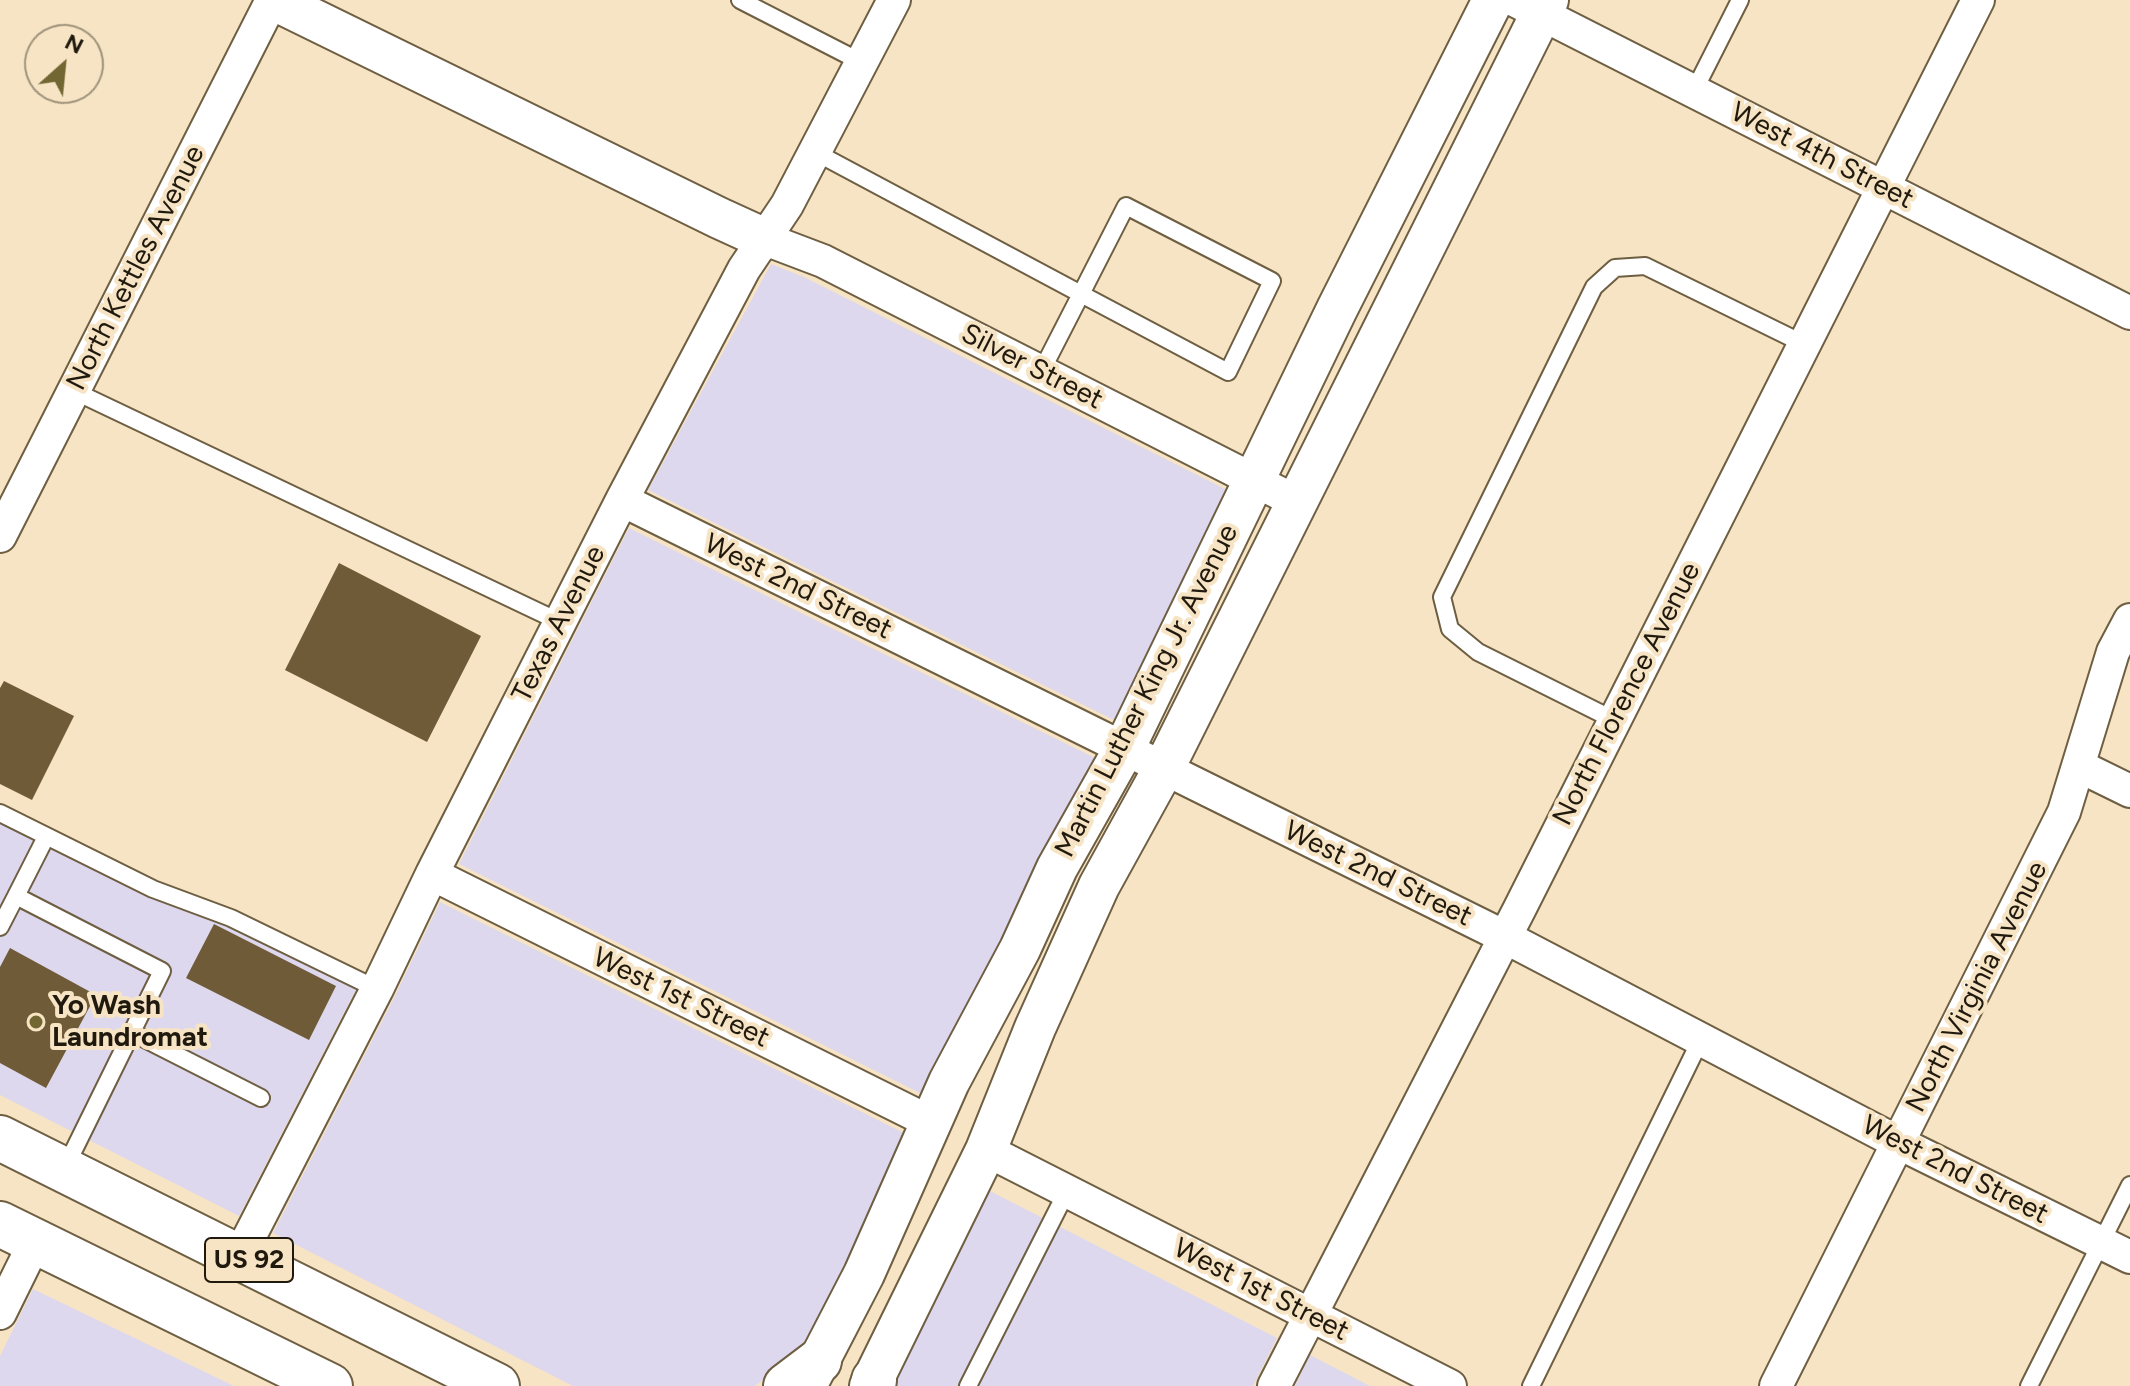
<!DOCTYPE html>
<html>
<head>
<meta charset="utf-8">
<style>
	body { margin:0 }
	#map { position:relative; width:2130px; height:1386px; overflow:hidden; background:#f6e4c4; font-family:Figtree,sans-serif }
	canvas { display:block }
	.north { position:absolute; left:24px; top:24px; width:80px; height:80px; box-sizing:border-box; background:#f6e4c4; border:2px solid #a0937b; border-radius:50%; rotate:27deg; font-size:22px; font-weight:700; line-height:32px; text-align:center; color:#20190e }
	.north::after { content:''; display:block; margin:auto; width:28px; height:36px; background:#726633; clip-path:polygon(50% 0,100% 100%,50% 72%,0 100%) }
</style>
</head>
<body>
<div id="map">
<canvas width="2130" height="1386"></canvas>
<div class="north">N</div>
</div>
<script>
const g = document.querySelector('canvas').getContext('2d');
g.lineJoin = 'round';
function fill(path, color) { g.fillStyle = color; g.fill(path, 'evenodd'); }
const poly = rows => new Path2D(rows.map(r => 'M' + r).join(''));
function strokePath(path, color, width, dash) { g.strokeStyle = color; g.lineWidth = width; g.lineCap = dash ? 'butt' : 'round'; g.setLineDash(dash || []); g.stroke(path); }
function write(font, color, halo, rows, align = 'center') {
  g.font = font + ' Figtree,sans-serif'; g.lineWidth = 8; g.setLineDash([]); g.textBaseline = 'middle'; g.strokeStyle = halo; g.fillStyle = color; for (const [text, x, y, turn = 0] of rows) {
    g.save(); g.translate(x, y); g.rotate((+turn || 0) * Math.PI / 180); g.textAlign = isNaN(turn) ? turn : align; if (halo) g.strokeText(text, 0, 0); g.fillText(text, 0, 0); g.restore();
  }
}
fill(poly([
	[771,264,804,277,1227,490,1116,721,648,490],
	[629,528,1097,759,1049,842,1003,941,922,1094,459,864],
	[0,809,360,982,239,1216,0,1095],
	[440,902,904,1133,847,1266,804,1348,755,1386,573,1386,273,1233,394,998],
	[988,1190,1277,1338,1253,1386,892,1386],
	[33,1289,234,1386,0,1386,0,1356],
	[1310,1355,1370,1386,1295,1386]
]), '#ded8ee');
fill(poly([
	[339,563,481,636,427,742,285,670],
	[4,681,74,716,32,800,0,784,0,688],
	[214,924,336,986,309,1040,186,978],
	[10,948,96,995,46,1088,0,1063,0,967]
]), '#6f5b37');
const service = poly([
	[740,0,861,62],
	[1694,91,1740,0],
	[815,152,1081,294,1228,372,1272,281,1126,206,1081,294,1041,372],
	[74,391,560,622],
	[1614,720,1478,652,1450,629,1442,597,1594,287,1615,268,1645,266,1804,344],
	[0,813,153,889,231,918,377,989],
	[16,896,46,837],
	[0,927,16,896,162,971,65,1168],
	[131,1032,261,1098],
	[968,1386,1067,1191],
	[1531,1386,1701,1039],
	[2029,1386,2130,1185]
]);
const minor = poly([
	[1514,0,2130,313],
	[765,239,823,261,1297,502],
	[622,500,1505,937,1899,1143,2130,1257],
	[0,536,272,0],
	[2079,766,2130,791],
	[432,874,930,1122],
	[986,1150,1450,1386],
	[240,1255,377,989,432,874,622,500,744,269,787,205,894,0],
	[0,1313,35,1242],
	[1274,1386,1520,908,1978,0],
	[1776,1386,2064,812,2113,652,2130,620]
]);
const tertiary = poly([
	[274,0,719,218,765,239],
	[806,1386,864,1274,949,1082,1020,949,1057,868,1124,749,1337,309,1493,0],
	[870,1386,986,1150,1035,1028,1099,886,1164,768,1548,0]
]);
const primary = poly([
	[0,1138,497,1386],
	[0,1224,330,1386],
	[786,1386,819,1361],
	[873,1386,874,1380]
]);
strokePath(service, '#6e5e42', 20);
strokePath(minor, '#6e5e42', 36);
strokePath(tertiary, '#6e5e42', 44);
strokePath(primary, '#6e5e42', 48);
strokePath(service, '#fff', 16);
strokePath(minor, '#fff', 32);
strokePath(tertiary, '#fff', 40);
strokePath(primary, '#fff', 44);
for (const [x, y, r, color] of [
	[36,1022,8,"#726633"]
]) { const dot = new Path2D(); dot.arc(x, y, r, 0, 2 * Math.PI); g.fillStyle = color; g.fill(dot); strokePath(dot, '#f6e4c4', 3); }
for (const [x, y, w] of [
	[249,1260,88]
]) { const box = new Path2D(); box.roundRect(x - w / 2, y - 22, w, 44, 6); g.fillStyle = '#f6e4c4'; g.fill(box); strokePath(box, '#20190e', 2); }
write('bold 26px', '#20190e', null, [
	["US 92",249,1260]
]);
write('28px', '#20190e', '#f6e4c4', [
	["West 4th Street",1822,156,27],
	["North Kettles Avenue",136,268,-63],
	["Silver Street",1032,367,27],
	["West 2nd Street",798,587,26],
	["Texas Avenue",559,624,-63],
	["Martin Luther King Jr. Avenue",1147,691,-63],
	["North Florence Avenue",1627,694,-63],
	["West 2nd Street",1378,874,26],
	["North Virginia Avenue",1977,987,-63],
	["West 1st Street",681,998,26],
	["West 2nd Street",1955,1170,27],
	["West 1st Street",1261,1290,27]
]);
write('bold 28px', '#20190e', '#f6e4c4', [
	["Yo Wash",52,1006],
	["Laundromat",52,1038]
], 'left');
</script>
</body>
</html>
